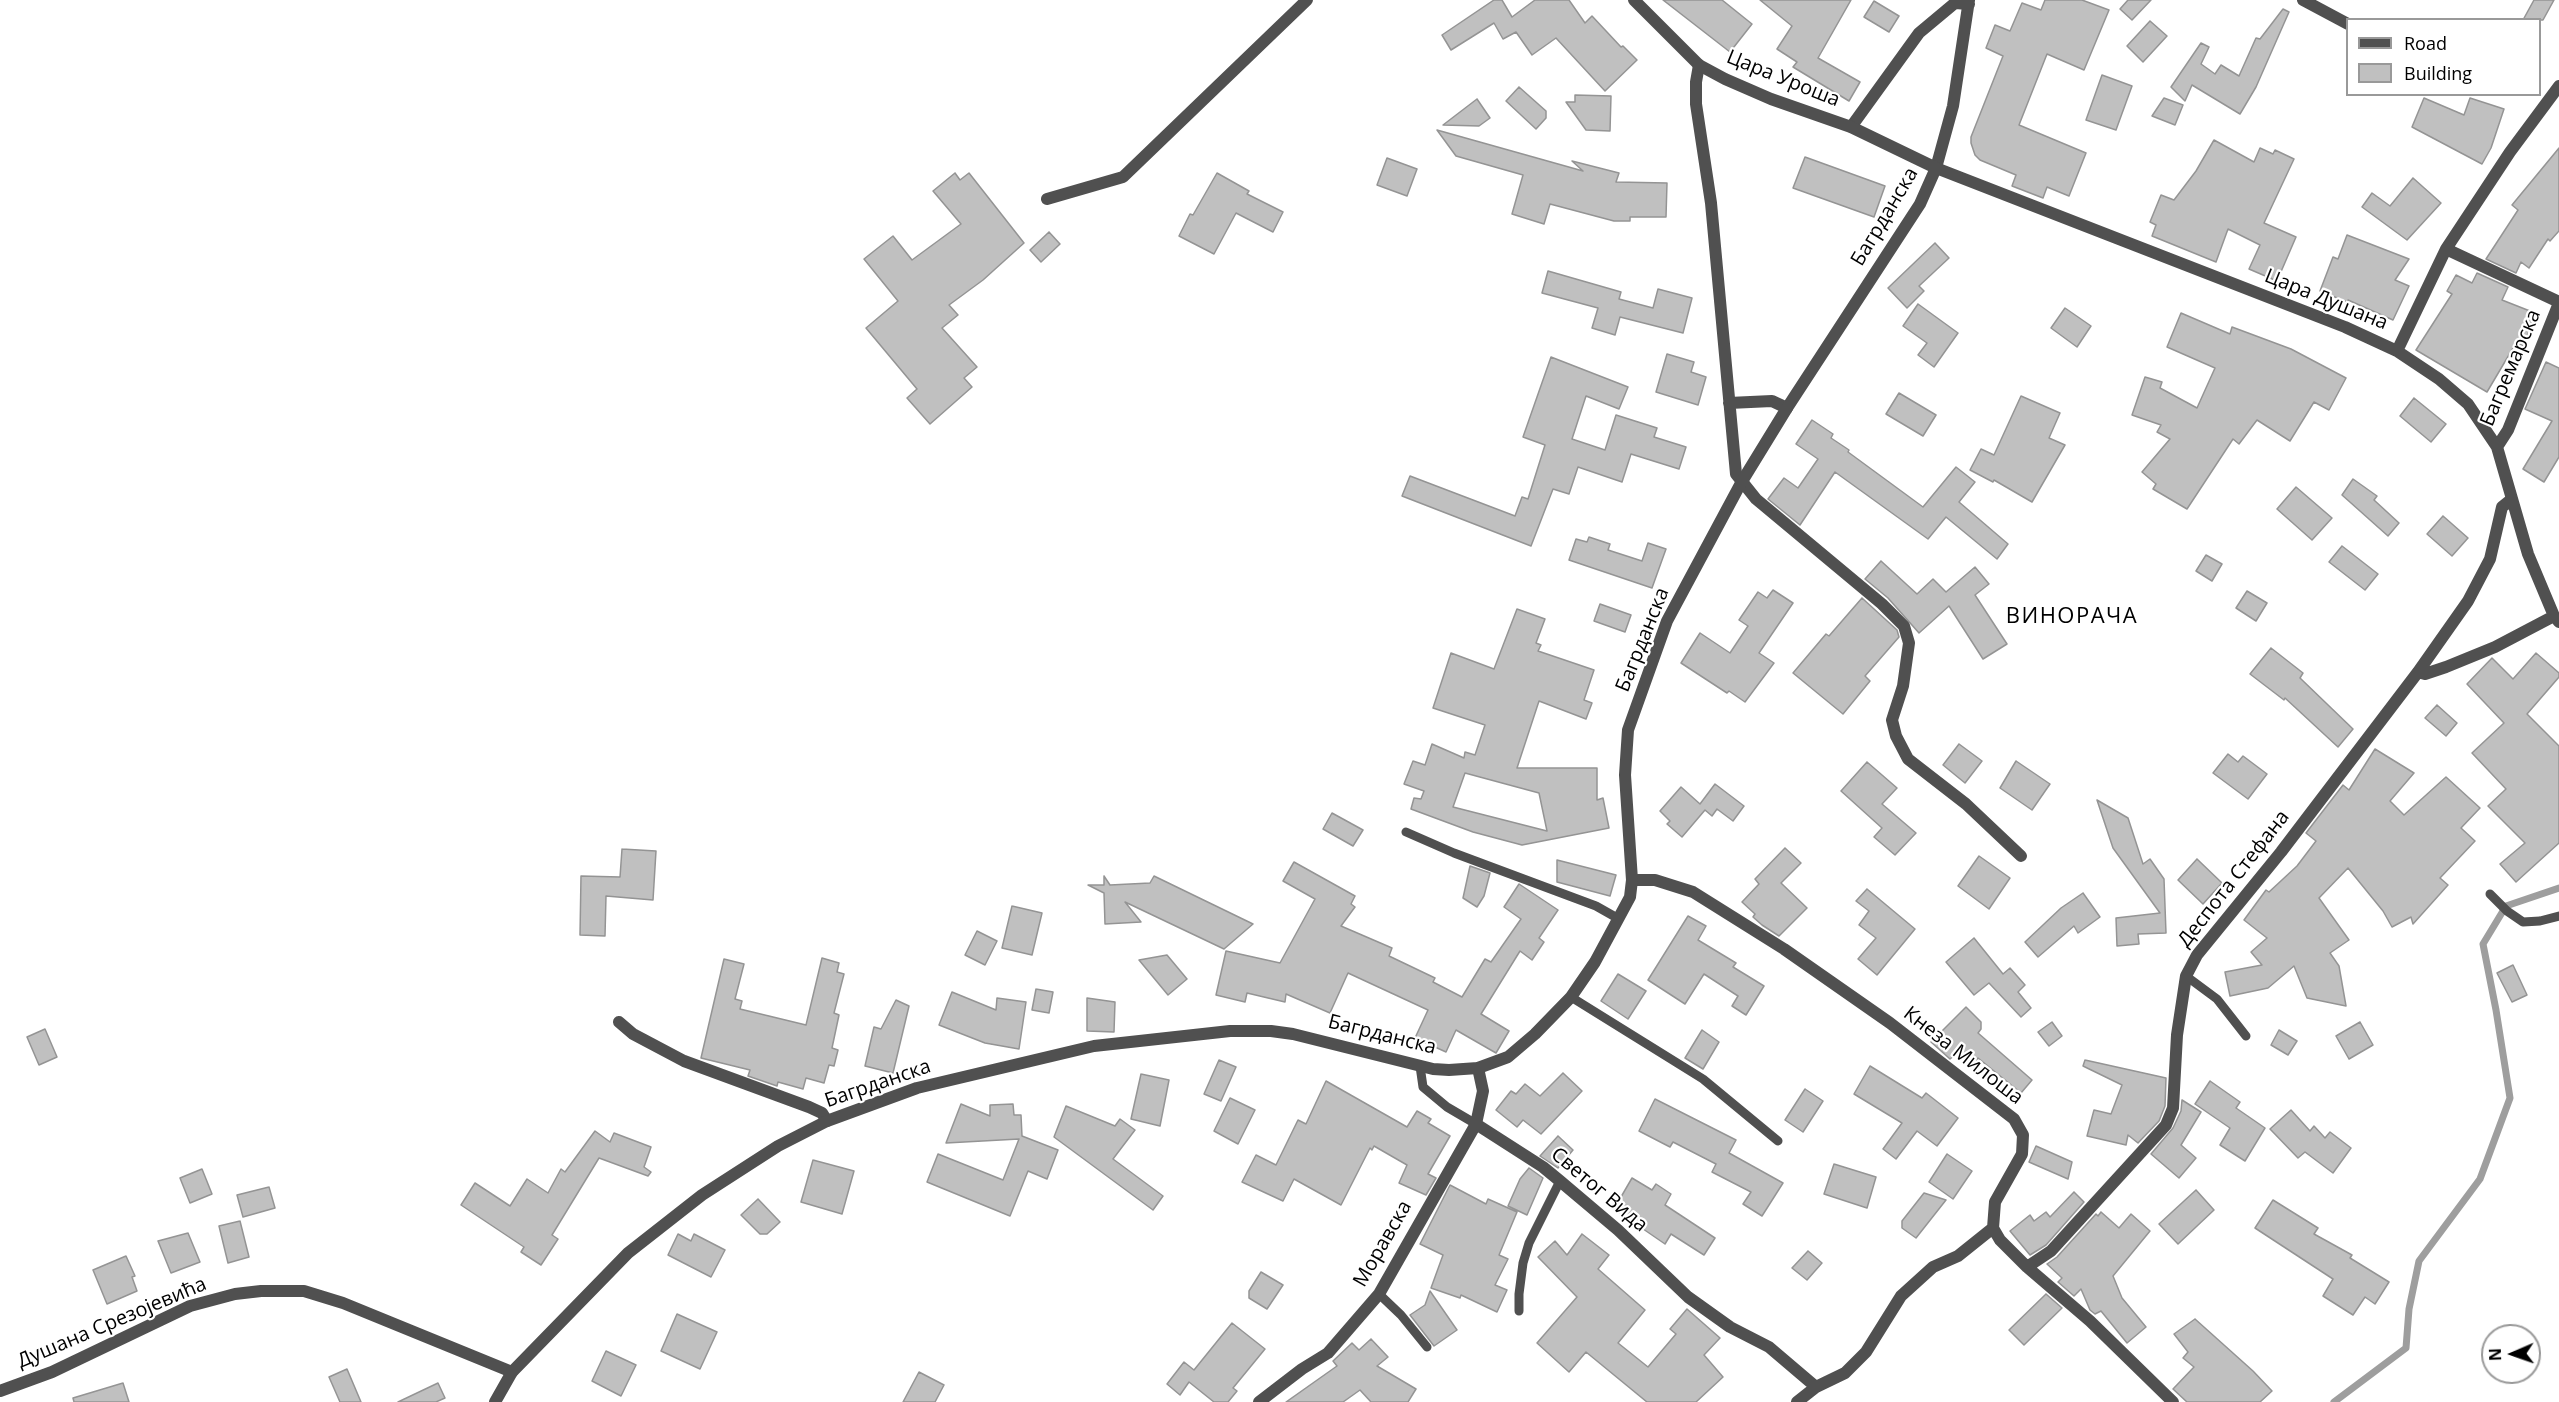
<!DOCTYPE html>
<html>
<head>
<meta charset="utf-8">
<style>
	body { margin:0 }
	#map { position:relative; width:2559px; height:1402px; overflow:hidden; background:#fff; font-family:"Open Sans",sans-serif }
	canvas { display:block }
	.legend { position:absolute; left:2346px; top:18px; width:195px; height:78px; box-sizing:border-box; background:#fff; border:2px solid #999; margin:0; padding:8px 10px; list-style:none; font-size:18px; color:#000 }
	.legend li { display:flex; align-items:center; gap:12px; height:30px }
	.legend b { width:30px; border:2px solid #999 }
	.north { position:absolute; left:2481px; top:1324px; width:60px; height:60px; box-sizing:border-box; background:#fff; border:2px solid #999; border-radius:50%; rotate:268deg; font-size:16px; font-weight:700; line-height:24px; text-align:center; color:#000 }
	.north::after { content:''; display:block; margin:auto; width:21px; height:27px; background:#000; clip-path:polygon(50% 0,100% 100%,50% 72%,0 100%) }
</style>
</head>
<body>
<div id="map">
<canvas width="2559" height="1402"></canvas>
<ul class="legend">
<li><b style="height:8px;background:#505050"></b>Road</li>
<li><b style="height:16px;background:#c0c0c0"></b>Building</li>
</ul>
<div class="north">N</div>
</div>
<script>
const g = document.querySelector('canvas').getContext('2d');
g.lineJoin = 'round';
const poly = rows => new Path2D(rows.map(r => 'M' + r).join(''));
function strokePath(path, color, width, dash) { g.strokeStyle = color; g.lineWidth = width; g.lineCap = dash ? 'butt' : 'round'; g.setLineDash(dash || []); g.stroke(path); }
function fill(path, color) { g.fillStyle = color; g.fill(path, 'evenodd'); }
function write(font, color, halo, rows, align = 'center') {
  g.font = font + ' "Open Sans",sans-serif'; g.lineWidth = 4.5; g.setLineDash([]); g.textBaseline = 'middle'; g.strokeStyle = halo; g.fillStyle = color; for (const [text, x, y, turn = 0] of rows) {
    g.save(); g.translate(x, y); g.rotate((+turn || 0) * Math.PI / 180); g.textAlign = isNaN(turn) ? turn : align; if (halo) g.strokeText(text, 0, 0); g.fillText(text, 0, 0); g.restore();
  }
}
strokePath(poly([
	[2334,1402,2406,1348,2409,1309,2419,1261,2480,1179,2510,1098,2496,1010,2483,944,2506,906,2559,888]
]), '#9e9e9e', 7);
const building = poly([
	[1494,0,1502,0,1512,17,1535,0,1569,0,1585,23,1592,16,1621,47,1623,46,1637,60,1605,91,1556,38,1532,55,1516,32,1503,39,1494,23,1451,50,1442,35,1494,0],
	[1663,0,1722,0,1752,24,1730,52,1663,0],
	[1760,0,1851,0,1818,58,1860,82,1849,101,1793,67,1797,62,1777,49,1792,26,1760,0],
	[2045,0,2082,0,2109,10,2084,70,2047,54,2019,125,2086,153,2069,196,2047,187,2043,198,2012,186,2016,175,1980,160,1975,155,1971,143,1971,137,2003,56,1986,48,1995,25,2010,31,2022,3,2041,10,2045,0],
	[2128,0,2151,0,2132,20,2120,9,2128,0],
	[2534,0,2554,0,2543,20,2523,20,2534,0],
	[1874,1,1899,16,1889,32,1864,17,1874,1],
	[2283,9,2289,12,2256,87,2240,114,2192,85,2185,101,2171,87,2201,43,2209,47,2201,64,2215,74,2221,65,2239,76,2256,38,2260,39,2283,9],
	[2150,21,2167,36,2143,62,2127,46,2150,21],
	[2102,75,2132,86,2116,130,2086,120,2102,75],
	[1519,87,1546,111,1546,118,1536,129,1506,101,1519,87],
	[1575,95,1611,96,1610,131,1586,130,1566,102,1575,102,1575,95],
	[2164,98,2183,105,2175,125,2152,116,2164,98],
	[2424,98,2464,115,2470,98,2504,109,2491,148,2482,164,2412,127,2424,98],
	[1477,99,1490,118,1479,126,1443,125,1477,99],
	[1437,130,1583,171,1572,161,1619,173,1616,182,1667,183,1666,217,1630,217,1630,221,1614,221,1550,204,1544,224,1512,214,1523,175,1456,156,1437,130],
	[2214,140,2254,162,2260,148,2273,154,2275,150,2294,159,2264,223,2296,237,2277,281,2249,269,2260,245,2228,229,2216,262,2152,236,2156,225,2150,222,2161,195,2174,200,2196,171,2214,140],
	[2559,148,2559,231,2550,241,2548,239,2529,268,2521,262,2516,273,2486,259,2518,210,2512,205,2559,148],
	[1805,157,1885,186,1874,217,1793,188,1805,157],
	[1387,158,1417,169,1407,196,1377,185,1387,158],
	[955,173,960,180,969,173,1024,243,983,280,949,305,958,315,942,328,977,367,964,378,972,387,930,424,907,398,917,389,866,328,898,301,864,259,893,236,912,260,961,224,933,191,955,173],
	[1217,173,1249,191,1247,194,1283,212,1273,232,1236,213,1214,254,1179,236,1190,214,1193,215,1217,173],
	[2413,178,2441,203,2407,240,2362,207,2372,193,2390,206,2413,178],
	[1049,232,1060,244,1041,262,1030,250,1049,232],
	[2347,235,2409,259,2395,280,2409,286,2393,320,2348,300,2347,302,2320,291,2333,257,2338,259,2347,235],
	[1935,243,1949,258,1919,286,1924,291,1907,308,1888,288,1935,243],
	[1548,271,1621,292,1619,299,1653,308,1658,289,1692,298,1683,333,1620,317,1615,335,1592,328,1598,308,1542,293,1548,271],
	[2477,273,2508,287,2502,300,2535,313,2524,346,2516,343,2487,392,2416,350,2452,294,2447,291,2456,275,2472,283,2477,273],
	[1918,304,1958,333,1934,367,1918,355,1927,343,1903,326,1918,304],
	[2065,308,2091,326,2077,347,2051,328,2065,308],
	[2181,313,2230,334,2232,327,2291,349,2346,378,2329,410,2314,402,2290,441,2257,420,2239,444,2233,439,2187,509,2153,489,2156,484,2142,472,2170,439,2157,432,2161,425,2132,415,2145,377,2162,382,2160,388,2197,408,2215,368,2167,347,2181,313],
	[1667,354,1694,362,1691,372,1706,377,1698,405,1656,392,1667,354],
	[1551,357,1628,387,1619,409,1586,396,1572,439,1605,450,1616,415,1657,428,1654,437,1686,447,1679,469,1631,454,1622,482,1578,467,1569,494,1553,489,1531,546,1402,496,1410,476,1515,516,1522,497,1528,499,1545,445,1523,437,1551,357],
	[2546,362,2559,368,2559,457,2544,482,2523,469,2552,421,2525,409,2546,362],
	[1899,393,1936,415,1923,436,1886,414,1899,393],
	[2021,396,2060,413,2049,438,2065,445,2032,502,1994,480,1993,482,1970,470,1981,449,1994,455,2021,396],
	[2414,398,2446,424,2431,442,2400,416,2414,398],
	[1812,420,1833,434,1831,438,1849,450,1848,452,1923,507,1956,467,1975,482,1959,502,2008,544,1997,559,1946,517,1928,539,1835,472,1800,525,1768,499,1784,478,1798,488,1818,459,1796,444,1812,420],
	[2353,479,2377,496,2374,500,2399,523,2388,536,2342,495,2353,479],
	[2296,487,2332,518,2312,540,2277,509,2296,487],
	[2443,516,2468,538,2452,556,2427,534,2443,516],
	[1589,537,1610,544,1608,550,1642,561,1648,543,1666,549,1652,588,1569,560,1576,539,1587,542,1589,537],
	[2342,546,2378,574,2365,590,2329,562,2342,546],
	[2206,555,2222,564,2212,581,2196,571,2206,555],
	[1881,561,1917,594,1933,579,1946,592,1975,567,1989,584,1975,595,2007,644,1983,659,1949,606,1919,633,1888,598,1865,579,1881,561],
	[1773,590,1793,603,1759,653,1774,663,1745,702,1729,691,1727,693,1681,663,1700,633,1730,653,1748,626,1739,620,1758,592,1767,598,1773,590],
	[2247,591,2267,603,2256,621,2236,608,2247,591],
	[1862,598,1897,630,1899,637,1865,676,1870,681,1843,714,1793,673,1826,634,1829,636,1862,598],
	[1600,604,1631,615,1625,632,1594,621,1600,604],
	[1517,609,1545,619,1536,643,1541,645,1538,651,1594,670,1584,700,1592,703,1586,719,1539,701,1517,768,1597,768,1597,800,1603,798,1609,828,1522,845,1473,832,1411,809,1414,798,1421,799,1424,791,1404,784,1413,761,1425,765,1432,744,1464,758,1465,752,1475,755,1485,725,1433,708,1451,653,1494,669,1517,609],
	[1465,773,1539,793,1547,831,1453,807,1465,773],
	[2271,648,2303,673,2300,678,2353,729,2338,747,2285,698,2284,700,2250,674,2271,648],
	[2536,653,2559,673,2559,677,2527,714,2559,746,2559,843,2516,882,2500,864,2525,843,2488,806,2506,789,2472,753,2504,723,2467,684,2492,658,2513,679,2536,653],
	[2437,705,2457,723,2446,736,2425,718,2437,705],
	[1959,744,1982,761,1965,783,1943,765,1959,744],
	[2375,749,2414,773,2390,801,2404,815,2446,777,2480,808,2461,828,2475,841,2440,878,2448,885,2413,924,2411,917,2392,927,2383,911,2348,868,2319,898,2349,940,2330,953,2339,966,2346,1006,2307,998,2294,966,2268,988,2230,996,2225,972,2262,965,2251,952,2267,938,2244,920,2266,890,2269,892,2297,866,2316,841,2306,833,2343,785,2349,790,2375,749],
	[2228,754,2238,762,2243,756,2267,774,2248,799,2213,773,2228,754],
	[2016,761,2050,784,2032,810,2000,788,2016,761],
	[1867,762,1897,788,1882,804,1916,833,1895,855,1874,837,1882,828,1841,791,1867,762],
	[1715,784,1744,806,1733,821,1717,809,1712,816,1705,810,1682,837,1667,824,1670,821,1660,811,1681,787,1700,804,1715,784],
	[2097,800,2128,818,2143,864,2150,859,2164,879,2166,933,2138,934,2139,944,2117,946,2116,918,2160,913,2113,848,2097,800],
	[1332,813,1363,830,1353,846,1323,829,1332,813],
	[1785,848,1801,863,1781,883,1807,908,1779,936,1762,925,1753,917,1755,914,1742,902,1759,884,1755,879,1785,848],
	[622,849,656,851,653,900,606,896,605,936,580,935,581,876,620,877,622,849],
	[1979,856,2010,878,1989,909,1958,886,1979,856],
	[2197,859,2222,883,2203,904,2178,880,2197,859],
	[1557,860,1616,875,1610,896,1557,882,1557,860],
	[1294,862,1355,896,1351,904,1355,907,1341,926,1392,948,1389,956,1435,978,1433,982,1462,997,1485,959,1491,962,1521,919,1504,907,1519,884,1558,910,1539,938,1544,942,1532,960,1520,951,1481,1014,1509,1031,1496,1053,1456,1030,1446,1052,1415,1038,1428,1010,1348,973,1330,1013,1286,994,1285,1002,1247,993,1245,1002,1216,995,1226,951,1280,963,1315,899,1283,881,1294,862],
	[1470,866,1490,873,1484,896,1477,907,1463,898,1470,866],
	[1104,876,1110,885,1150,883,1154,876,1253,924,1224,949,1125,902,1141,922,1105,924,1104,893,1088,885,1104,885,1104,876],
	[1867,889,1915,929,1877,975,1858,959,1876,938,1859,925,1869,911,1856,901,1867,889],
	[2083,893,2100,917,2078,933,2074,926,2038,957,2025,942,2061,908,2083,893],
	[1012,906,1042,913,1032,955,1002,948,1012,906],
	[1688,916,1706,926,1698,940,1736,963,1733,967,1764,986,1746,1015,1732,1006,1738,996,1704,974,1685,1004,1648,980,1688,916],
	[977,931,997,941,985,965,965,955,977,931],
	[1974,938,2003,974,2010,968,2025,985,2018,992,2031,1008,2021,1017,1989,983,1974,995,1946,962,1974,938],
	[1167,955,1187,979,1168,995,1139,960,1167,955],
	[822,958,839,963,837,972,844,974,834,1013,839,1015,832,1048,838,1050,834,1066,829,1065,824,1083,806,1078,803,1089,778,1082,777,1086,748,1076,750,1070,701,1058,724,959,744,964,735,999,742,1001,740,1009,806,1025,822,958],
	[2513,965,2527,995,2512,1002,2497,973,2513,965],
	[1618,974,1646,991,1628,1019,1601,1001,1618,974],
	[1036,989,1053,992,1049,1013,1032,1010,1036,989],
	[952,992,996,1010,997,998,1026,1002,1019,1049,985,1043,939,1025,952,992],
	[1087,998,1115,1002,1114,1032,1087,1031,1087,998],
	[896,1000,909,1006,893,1073,865,1066,874,1027,881,1029,896,1000],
	[1966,1007,1981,1022,1981,1029,1978,1033,2032,1080,2021,1093,1978,1058,1970,1068,1955,1055,1950,1059,1931,1042,1966,1007],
	[2052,1022,2062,1036,2049,1046,2038,1032,2052,1022],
	[2360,1022,2373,1045,2349,1059,2336,1036,2360,1022],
	[45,1029,57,1057,39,1065,27,1037,45,1029],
	[1702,1030,1719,1042,1703,1069,1685,1058,1702,1030],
	[2279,1030,2297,1041,2288,1055,2271,1045,2279,1030],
	[1219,1060,1236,1067,1221,1101,1204,1094,1219,1060],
	[2085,1060,2166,1078,2165,1106,2159,1121,2138,1143,2128,1135,2126,1145,2087,1136,2094,1110,2111,1114,2122,1085,2083,1066,2085,1060],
	[1870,1066,1922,1098,1926,1093,1958,1118,1937,1146,1917,1131,1896,1159,1883,1149,1902,1123,1854,1094,1870,1066],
	[1563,1073,1582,1091,1541,1134,1523,1120,1517,1127,1496,1110,1511,1091,1516,1094,1525,1084,1540,1096,1563,1073],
	[1141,1074,1169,1080,1160,1126,1131,1119,1141,1074],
	[1326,1081,1407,1127,1417,1111,1431,1119,1428,1123,1450,1136,1428,1174,1436,1178,1426,1195,1399,1183,1407,1165,1374,1146,1372,1150,1370,1148,1341,1205,1294,1179,1283,1201,1242,1182,1256,1155,1276,1165,1298,1120,1306,1124,1326,1081],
	[2210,1081,2240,1102,2236,1108,2265,1128,2245,1161,2220,1145,2230,1128,2195,1104,2210,1081],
	[1805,1089,1823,1101,1803,1132,1785,1120,1805,1089],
	[1230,1098,1255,1110,1238,1144,1214,1131,1230,1098],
	[1655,1099,1736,1140,1729,1153,1783,1183,1762,1216,1743,1204,1751,1192,1712,1172,1716,1164,1673,1142,1670,1147,1639,1131,1655,1099],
	[2182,1100,2201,1112,2181,1145,2196,1158,2179,1178,2151,1154,2173,1128,2181,1111,2182,1100],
	[961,1104,990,1116,990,1105,1013,1104,1014,1115,1021,1115,1022,1136,1058,1150,1047,1179,1028,1171,1010,1216,927,1182,938,1154,1003,1180,1019,1139,946,1143,961,1104],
	[1066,1106,1115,1126,1120,1119,1135,1130,1113,1159,1163,1196,1153,1210,1054,1137,1066,1106],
	[2291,1110,2310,1131,2314,1126,2325,1138,2330,1132,2351,1148,2333,1173,2305,1152,2298,1158,2270,1129,2291,1110],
	[595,1131,610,1142,614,1133,651,1147,644,1167,651,1172,648,1176,599,1158,552,1235,558,1239,541,1265,521,1252,524,1247,461,1205,475,1183,510,1206,527,1179,548,1193,561,1169,565,1172,595,1131],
	[1558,1136,1573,1150,1558,1168,1540,1156,1558,1136],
	[2036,1146,2072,1162,2068,1179,2029,1162,2036,1146],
	[1947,1154,1972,1171,1953,1199,1929,1182,1947,1154],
	[813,1160,854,1171,842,1214,801,1202,813,1160],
	[1834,1164,1876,1177,1867,1208,1824,1194,1834,1164],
	[1529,1168,1543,1178,1527,1215,1508,1206,1520,1179,1529,1168],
	[202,1169,212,1194,190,1203,180,1178,202,1169],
	[1632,1178,1652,1190,1656,1184,1671,1194,1665,1205,1715,1238,1704,1255,1671,1234,1665,1244,1614,1209,1632,1178],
	[1450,1185,1486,1204,1488,1199,1517,1212,1499,1255,1508,1259,1495,1285,1507,1290,1497,1312,1461,1295,1460,1298,1431,1288,1443,1255,1420,1244,1450,1185],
	[269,1187,275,1208,243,1217,237,1195,269,1187],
	[2196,1190,2214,1210,2178,1244,2159,1224,2196,1190],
	[2074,1192,2084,1202,2046,1245,2030,1255,2010,1231,2030,1215,2034,1221,2046,1212,2050,1217,2074,1192],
	[1924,1193,1946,1200,1916,1238,1902,1228,1902,1221,1924,1193],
	[758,1199,780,1222,767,1234,760,1234,741,1215,758,1199],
	[2273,1200,2318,1228,2314,1234,2352,1255,2350,1258,2389,1282,2375,1304,2365,1297,2353,1315,2323,1296,2333,1279,2255,1228,2273,1200],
	[2101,1212,2119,1228,2131,1214,2150,1231,2113,1276,2122,1298,2146,1327,2127,1343,2101,1311,2095,1314,2090,1310,2081,1289,2074,1296,2058,1282,2062,1278,2047,1264,2057,1257,2096,1214,2098,1216,2101,1212],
	[240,1221,249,1257,228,1263,219,1226,240,1221],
	[188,1233,200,1262,171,1273,158,1241,188,1233],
	[678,1234,691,1241,694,1234,725,1250,711,1277,668,1255,678,1234],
	[1582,1234,1609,1255,1598,1269,1645,1310,1618,1343,1648,1367,1676,1334,1670,1329,1687,1309,1720,1338,1704,1355,1723,1377,1696,1402,1647,1402,1586,1352,1569,1372,1537,1343,1577,1297,1538,1257,1555,1241,1567,1255,1582,1234],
	[1808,1251,1822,1263,1807,1280,1792,1268,1808,1251],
	[126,1256,135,1276,132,1277,137,1291,107,1304,93,1270,126,1256],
	[1261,1272,1283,1285,1267,1309,1249,1298,1249,1291,1261,1272],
	[1430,1291,1457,1330,1434,1346,1410,1315,1425,1305,1430,1291],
	[2046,1294,2062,1308,2024,1345,2009,1330,2046,1294],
	[677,1314,717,1332,700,1369,661,1351,677,1314],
	[2195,1319,2253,1371,2272,1391,2260,1402,2187,1402,2173,1389,2194,1367,2183,1358,2188,1352,2174,1334,2195,1319],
	[1232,1323,1265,1349,1233,1388,1237,1391,1228,1402,1214,1402,1189,1382,1180,1395,1167,1384,1184,1362,1194,1370,1232,1323],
	[1371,1339,1388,1357,1377,1366,1416,1389,1408,1402,1371,1402,1360,1390,1343,1402,1286,1402,1337,1366,1333,1361,1352,1343,1359,1350,1371,1339],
	[606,1351,636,1365,621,1396,592,1381,606,1351],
	[347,1369,361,1402,340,1402,329,1377,347,1369],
	[919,1372,944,1385,935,1402,903,1402,919,1372],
	[123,1383,129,1402,74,1402,73,1398,123,1383],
	[438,1383,445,1398,436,1402,398,1402,438,1383]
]);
fill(building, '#c0c0c0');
strokePath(building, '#949494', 1.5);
strokePath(poly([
	[1406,832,1454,853,1596,906,1619,919],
	[2490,894,2507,911,2523,922,2540,921,2559,916],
	[2186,976,2217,999,2246,1036],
	[1571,997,1703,1079,1778,1141],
	[1420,1066,1423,1087,1447,1107,1476,1124],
	[1379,1294,1401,1315,1427,1347],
	[1519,1311,1519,1294,1523,1263,1529,1243,1560,1181]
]), '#505050', 9);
strokePath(poly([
	[1969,0,1953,106,1936,168,2345,327,2397,351,2439,379,2468,404,2497,447,2528,554,2554,616,2559,622],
	[2303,0,2348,24],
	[1699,65,1696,82,1696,104,1711,203,1736,474,1756,499,1882,604,1904,626,1909,643,1903,686,1892,720,1896,736,1908,759,1966,804,2021,856],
	[1851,127,1919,33,1955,3,1969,4],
	[1047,199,1123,177,1307,0],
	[2446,249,2559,302],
	[2397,351,2446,249,2510,152,2559,86],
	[1729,403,1772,401,1787,408],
	[2497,447,2508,430,2559,303],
	[2418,672,2425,674,2446,667,2495,647,2554,616],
	[1632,880,1655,880,1693,892,1784,949,1890,1023,2014,1119,2023,1135,2022,1154,1995,1202,1993,1228,2000,1240,2027,1267,2090,1321,2173,1402],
	[619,1022,633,1034,684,1061,809,1107,822,1113,827,1121],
	[1476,1124,1543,1167,1560,1181,1618,1230,1688,1297,1730,1327,1769,1347,1816,1387],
	[2027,1267,2051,1251,2166,1125,2173,1108,2177,1035,2186,976,2197,955,2281,852,2418,672,2468,601,2490,559,2502,507,2512,499],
	[0,1391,52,1372,190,1306,235,1294,261,1291,304,1291,343,1303,512,1372],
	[1259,1402,1302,1369,1328,1353,1379,1294,1476,1124,1483,1091,1478,1068],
	[1797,1402,1816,1387,1845,1373,1866,1352,1901,1296,1933,1267,1958,1256,1993,1228]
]), '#505050', 12);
strokePath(poly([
	[495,1402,512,1372,628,1253,702,1195,778,1146,827,1121,917,1088,1094,1046,1230,1031,1271,1031,1293,1034,1433,1069,1449,1070,1478,1068,1508,1057,1535,1034,1571,997,1595,962,1630,897,1632,880,1625,775,1628,730,1667,621,1741,483,1787,408,1920,204,1936,168,1851,127,1771,99,1725,79,1699,65,1634,0]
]), '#505050', 12);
write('20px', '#000', '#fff', [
	["Цара Уроша",1783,79,22],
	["Багрданска",1885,217,-59],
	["Цара Душана",2326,300,22],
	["Багремарска",2511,368,-67],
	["Багрданска",1643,640,-68],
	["Деспота Стефана",2234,879,-52],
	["Багрданска",1382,1035,14],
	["Кнеза Милоша",1963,1056,38],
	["Багрданска",878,1084,-19],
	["Светог Вида",1599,1190,40],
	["Моравска",1383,1244,-60],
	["Душана Срезојевића",112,1323,-23]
]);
g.letterSpacing = '1.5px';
write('22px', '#000', '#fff', [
	["ВИНОРАЧА",2072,617]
]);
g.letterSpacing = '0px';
</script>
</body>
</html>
